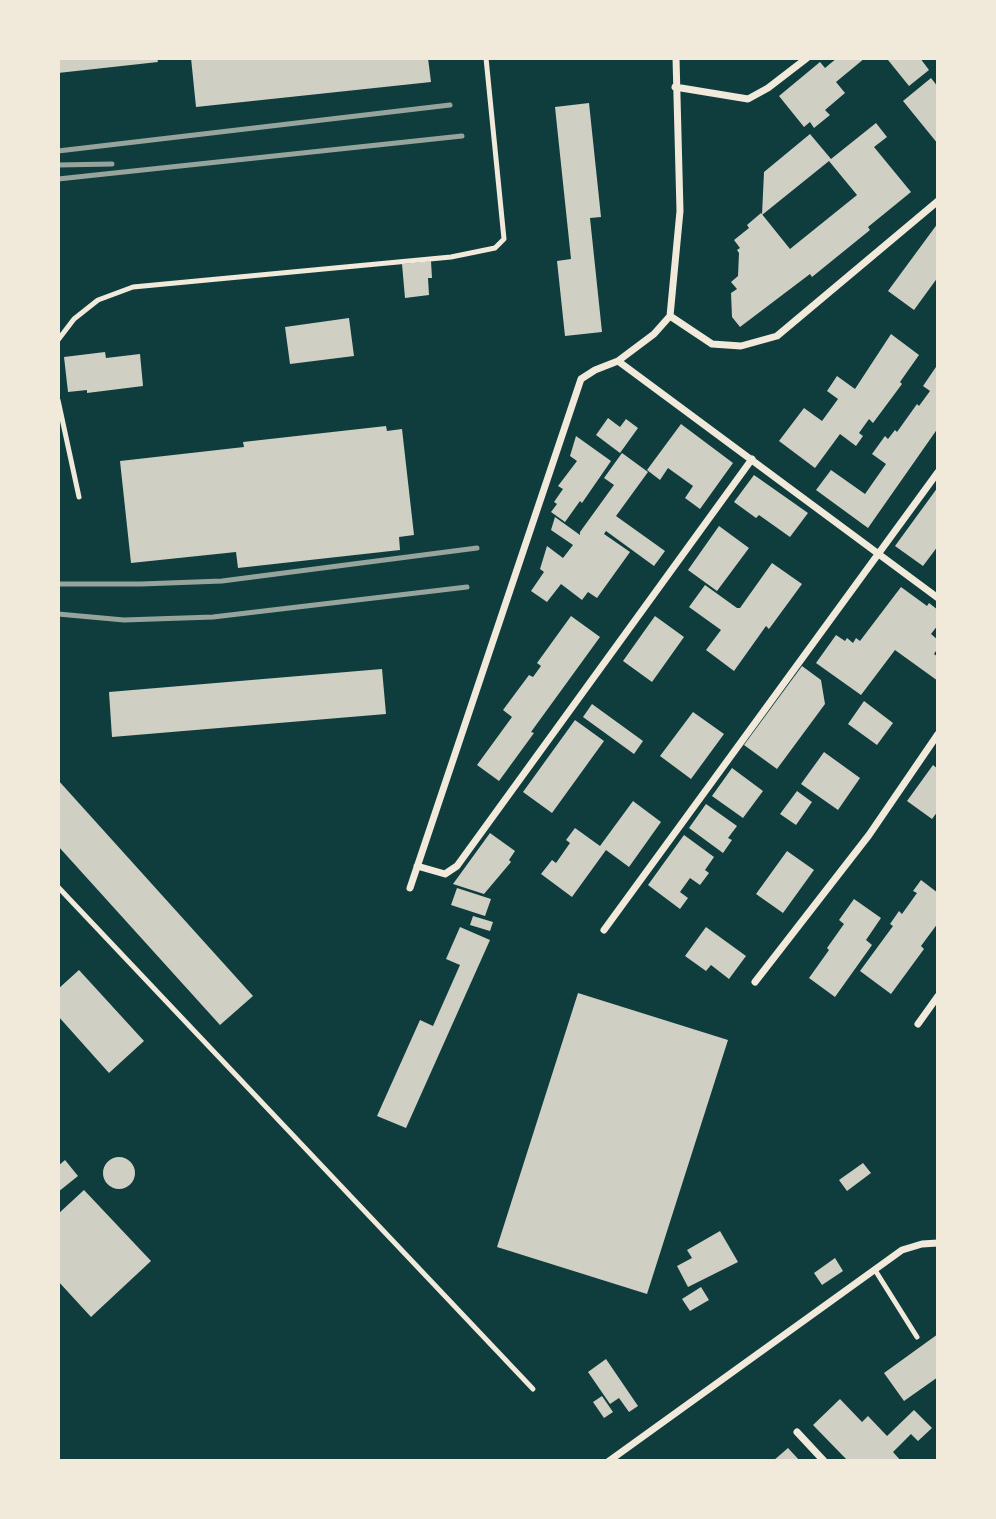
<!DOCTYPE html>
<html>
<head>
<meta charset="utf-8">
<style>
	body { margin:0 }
	#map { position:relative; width:996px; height:1519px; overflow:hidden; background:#0f3d3e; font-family:"Open Sans",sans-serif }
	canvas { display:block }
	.frame { position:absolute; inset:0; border:60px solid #f1e9da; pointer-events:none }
</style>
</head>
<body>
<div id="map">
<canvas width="996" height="1519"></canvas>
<div class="frame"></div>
</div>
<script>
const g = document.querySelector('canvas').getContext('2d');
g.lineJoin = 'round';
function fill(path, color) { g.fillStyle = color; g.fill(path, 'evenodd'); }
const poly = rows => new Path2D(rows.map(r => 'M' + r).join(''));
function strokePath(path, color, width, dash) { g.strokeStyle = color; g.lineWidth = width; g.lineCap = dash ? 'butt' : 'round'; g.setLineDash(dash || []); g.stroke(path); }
fill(poly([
	[58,58,157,58,158,62,58,73],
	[191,58,428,58,431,82,196,107],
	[837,58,865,58,836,82,845,93,825,110,830,115,814,128,810,122,804,127,779,96,820,62,825,68],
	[890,58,920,58,929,70,909,86,888,60],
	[931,78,938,87,938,144,903,101],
	[589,103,601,217,590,218,602,332,565,336,557,261,571,259,555,107],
	[876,123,887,137,874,147,911,192,868,227,870,230,812,277,810,274,740,327,732,317,731,293,737,289,731,282,738,276,739,253,737,250,740,248,734,240,749,228,747,225,761,213,790,249,857,195,829,161,762,215,764,172,810,134,831,159],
	[938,223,938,277,914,310,888,291],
	[431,261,432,278,428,278,429,295,405,298,402,264],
	[349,318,354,356,290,364,285,327],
	[891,334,919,355,900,382,902,384,873,423,869,419,859,433,863,436,856,446,840,434,815,468,779,441,804,408,822,421,838,399,827,391,837,376,855,389],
	[105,352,106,358,140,354,143,386,87,393,87,390,68,392,64,357],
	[938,364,938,428,868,528,816,490,831,470,865,494,886,464,872,454,885,436,888,439,895,430,897,432,917,404,919,406,930,391,923,386],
	[608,418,620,427,626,419,638,428,620,453,596,435],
	[681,424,733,463,700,509,685,498,693,486,668,468,660,480,647,470],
	[386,426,387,431,402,429,414,535,399,537,400,550,238,568,236,552,131,563,120,461,244,447,243,442],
	[576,436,611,461,582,503,580,501,565,522,551,512,557,504,554,502,563,489,558,486,577,461,570,456],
	[622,453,648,472,616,516,665,551,654,566,606,531,604,534,630,552,597,598,588,592,582,600,561,584,547,602,531,591,544,572,540,569,547,546,563,558,573,545,551,530,555,517,580,535,580,532,614,485,604,478],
	[754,475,808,513,790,537,759,515,756,518,734,502],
	[938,487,938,546,923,566,895,546],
	[719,526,749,548,717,591,688,570],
	[772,563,802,584,769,629,766,626,734,671,706,650,721,630,689,607,705,585,737,608,740,608],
	[901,587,927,606,929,603,938,610,938,625,931,634,938,640,938,648,934,654,938,657,938,681,895,650,861,695,816,663,836,635,845,641,847,638,853,643,856,638,860,641],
	[571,616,600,637,531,732,534,733,499,781,477,765,512,717,503,710,529,675,533,677,541,666,537,663],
	[655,616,684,637,652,682,623,661],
	[802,666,821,680,825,704,777,769,744,745],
	[382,669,386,714,112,737,109,692],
	[864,701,893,723,877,745,848,724],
	[592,704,643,741,634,754,583,717],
	[693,712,724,734,691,779,660,756],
	[575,720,604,741,552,813,523,792],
	[824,752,860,778,838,810,801,784],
	[933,765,938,769,938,811,932,819,907,801],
	[732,768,763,791,743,818,712,796],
	[58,780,253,996,220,1025,58,846],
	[797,791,812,802,796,825,780,814],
	[633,801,661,822,629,867,606,850,572,897,541,874,552,860,556,863,570,843,566,840,575,828,600,846],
	[706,804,737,826,728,838,732,840,723,853,689,828],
	[490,833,515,851,509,860,511,862,484,894,453,884],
	[684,835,714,857,705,870,709,873,700,885,690,878,680,892,688,898,680,909,648,885],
	[787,851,814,870,783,913,756,894],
	[921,880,938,893,938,923,921,946,924,949,891,994,860,971,893,926,890,924,899,911,902,914,917,893,913,891],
	[457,888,491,899,485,916,451,905],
	[854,899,881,918,866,940,872,945,835,997,809,978,829,950,827,948,844,924,839,920],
	[473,916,493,922,490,931,470,925],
	[460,927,490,940,406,1128,377,1116,420,1020,433,1026,460,965,446,959],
	[706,927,746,956,729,979,711,965,706,971,685,956],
	[79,970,144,1041,109,1073,58,1016,58,989],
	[578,993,728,1040,647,1294,497,1247],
	'103 1173a16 16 0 1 1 32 0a16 16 0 1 1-32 0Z',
	[65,1160,78,1176,58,1192,58,1166],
	[863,1163,871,1173,847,1191,839,1180],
	[84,1190,151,1261,91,1317,58,1281,58,1214],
	[720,1231,738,1262,688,1287,677,1266,692,1258,687,1250],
	[835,1258,843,1271,822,1285,814,1273],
	[701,1287,709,1300,690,1311,682,1299],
	[938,1334,938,1377,904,1401,884,1373],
	[606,1359,638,1406,629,1412,619,1398,610,1404,588,1372],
	[602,1396,613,1412,604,1418,593,1402],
	[840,1399,862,1422,868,1416,887,1436,914,1410,932,1428,918,1441,911,1434,893,1452,901,1461,848,1461,813,1425],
	[788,1448,800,1461,773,1461]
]), '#cfcfc3');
strokePath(poly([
	[58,340,74,319,98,300,133,287,451,257,495,248,504,239,486,58],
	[58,400,79,497],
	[58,887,533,1389],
	[875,1270,917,1337]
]), '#f1e9da', 5);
strokePath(poly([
	[675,87,748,99,768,88,807,58],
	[670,316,712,344,741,346,777,336,938,201],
	[618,361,938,598],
	[417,866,445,874,457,866,752,459],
	[410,888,581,379,595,370,618,361,654,334,670,316,680,211,676,58],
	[604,930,938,472],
	[755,982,869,835,938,734],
	[918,1024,938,996],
	[797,1432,824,1461],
	[609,1461,902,1250,922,1244,938,1243]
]), '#f1e9da', 7);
strokePath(poly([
	[58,151,450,105],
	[58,165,112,164],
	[58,179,462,136],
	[58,584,141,584,222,581,477,548],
	[58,614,124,620,213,617,467,587]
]), '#97a49c', 5);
</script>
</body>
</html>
